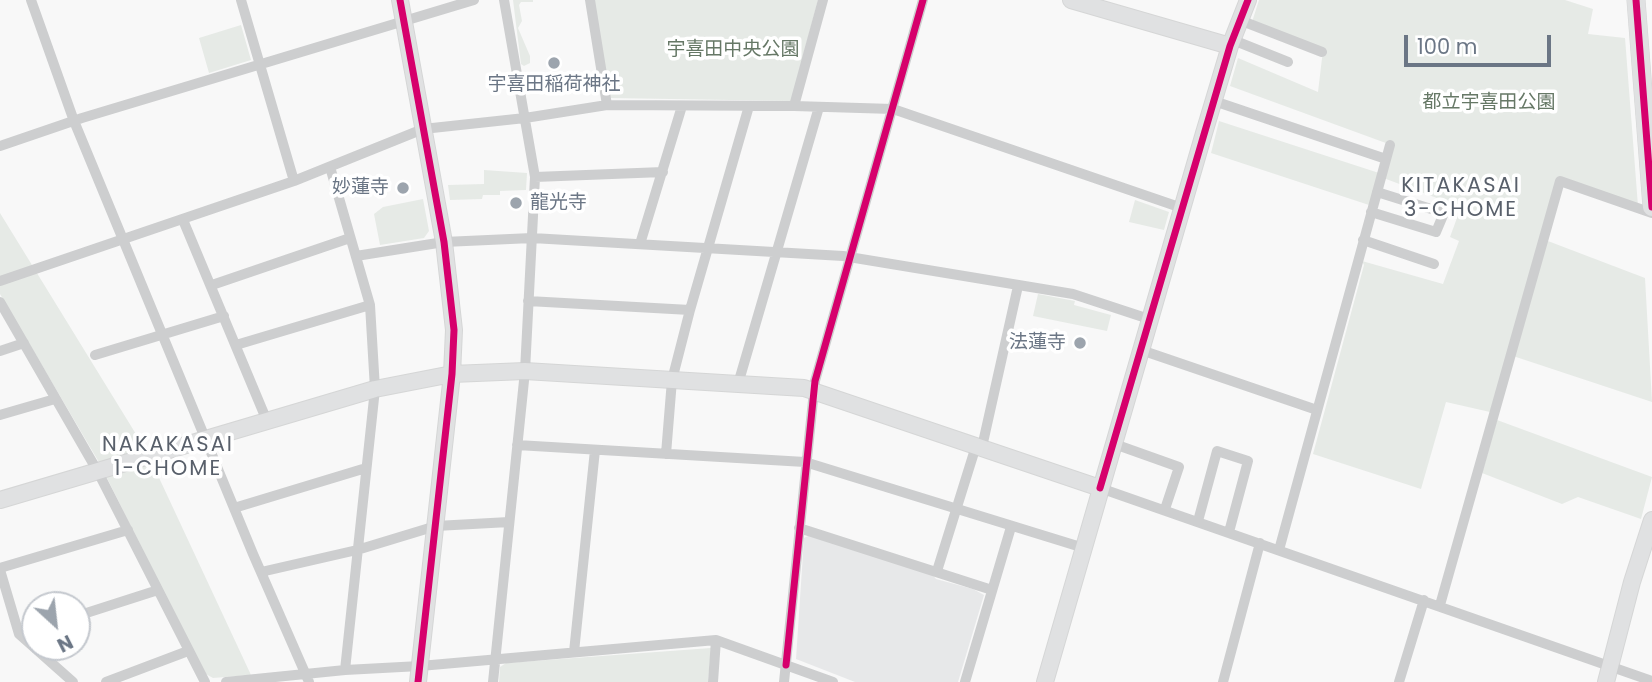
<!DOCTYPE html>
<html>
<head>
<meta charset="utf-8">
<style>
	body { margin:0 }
	#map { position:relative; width:1652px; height:682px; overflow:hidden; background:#f8f8f8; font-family:Poppins,sans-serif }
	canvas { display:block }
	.north { position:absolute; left:21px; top:591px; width:70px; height:70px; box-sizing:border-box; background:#fff; border:2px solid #c4c8ce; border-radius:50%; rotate:153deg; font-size:19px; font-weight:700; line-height:28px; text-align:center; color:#6b7685 }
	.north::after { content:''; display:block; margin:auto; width:24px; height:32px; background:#9ca4ad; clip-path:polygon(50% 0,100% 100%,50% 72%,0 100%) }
	.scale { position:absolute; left:1404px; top:35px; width:147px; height:32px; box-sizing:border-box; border:4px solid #6b7685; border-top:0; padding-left:9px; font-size:21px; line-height:24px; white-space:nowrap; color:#6b7685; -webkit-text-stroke:5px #fff; paint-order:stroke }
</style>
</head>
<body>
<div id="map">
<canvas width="1652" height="682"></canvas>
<div class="north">N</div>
<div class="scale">100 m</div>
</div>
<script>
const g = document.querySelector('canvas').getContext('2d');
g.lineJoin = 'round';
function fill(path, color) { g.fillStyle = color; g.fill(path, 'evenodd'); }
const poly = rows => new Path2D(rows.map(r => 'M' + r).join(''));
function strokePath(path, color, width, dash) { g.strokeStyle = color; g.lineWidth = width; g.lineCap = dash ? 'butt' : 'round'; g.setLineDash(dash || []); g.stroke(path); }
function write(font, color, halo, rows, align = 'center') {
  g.font = font + ' Poppins,"Noto Sans JP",sans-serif'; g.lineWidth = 7; g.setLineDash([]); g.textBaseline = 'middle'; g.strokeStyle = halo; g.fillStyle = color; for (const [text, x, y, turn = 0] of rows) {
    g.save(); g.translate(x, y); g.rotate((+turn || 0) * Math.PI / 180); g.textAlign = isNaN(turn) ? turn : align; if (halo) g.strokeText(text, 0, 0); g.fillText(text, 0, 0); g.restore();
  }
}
fill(poly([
	[810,535,931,573,936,579,973,589,984,595,958,682,855,682,796,659,804,538]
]), '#e7e8e9');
fill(poly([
	[513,0,533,0,533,2,521,2,519,5,522,21,518,28,530,56,530,63,524,66,521,64],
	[594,0,818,0,791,101,610,98],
	[1259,0,1565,0,1593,9,1588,34,1625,38,1638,206,1558,179,1540,238,1645,278,1652,402,1507,354,1490,412,1446,402,1421,489,1313,454,1364,265,1362,261,1443,284,1459,241,1450,237,1461,207,1378,176,1369,205,1211,153,1219,121,1379,173,1394,146,1230,86,1238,58,1318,92,1323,50,1252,22],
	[241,25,251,60,209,73,199,38],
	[484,170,527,173,526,190,500,191,500,195,483,195,482,199,450,200,448,185,484,184],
	[423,199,429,231,424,238,380,245,374,214,383,207],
	[1135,200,1169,212,1164,230,1129,222],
	[0,213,147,452,251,675,213,678,204,673,100,464,0,294],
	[1038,294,1075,301,1074,305,1111,315,1107,331,1033,316],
	[1497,420,1652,477,1641,519,1578,497,1562,504,1482,473],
	[711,648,708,682,499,682,500,667,506,663]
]), '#e6eae6');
const secondary = poly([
	[400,0,444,242,454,330,452,374,418,682],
	[1071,0,1230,46],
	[0,500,375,389,452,374,525,371,804,388,1100,488],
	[1045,682,1204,133,1230,46,1248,0],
	[1606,682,1632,582,1652,520]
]);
const primary = poly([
	[1636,0,1652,207]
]);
strokePath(secondary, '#d5d6d6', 18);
strokePath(primary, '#d4d5d5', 19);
strokePath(poly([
	[31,0,74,121,253,554,309,682],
	[241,0,294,181],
	[590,0,607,105],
	[1242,21,1322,52],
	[1233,40,1288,62],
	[1214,101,1386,159],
	[794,106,823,0],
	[0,146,82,118,474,0],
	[330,167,370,305,375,389,345,670],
	[535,177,663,172],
	[1371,212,1436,232,1444,213,1377,192],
	[183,220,267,421],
	[1363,240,1434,264],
	[640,244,682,106],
	[356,256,444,242,532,238,843,256,1073,294,1149,319],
	[0,281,294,181,423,129,525,118,607,105,794,106,893,109,1182,208],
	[212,285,350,238],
	[528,301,690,310],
	[0,302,98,472,205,682],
	[236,345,370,305],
	[1141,350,1317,410],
	[0,351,24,343],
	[95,355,224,316],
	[738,384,819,107],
	[0,415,55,399],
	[517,445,805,462,1084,548],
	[1120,446,1179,467,1165,509],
	[982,447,1018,286],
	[666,454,672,380,690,310,749,106],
	[1100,488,1652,681],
	[234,508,366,468],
	[1198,521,1217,451,1248,461,1229,532],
	[799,528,992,590],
	[1279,550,1390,145],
	[0,568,128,530],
	[0,570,19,634,73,682],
	[937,571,976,446],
	[261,572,357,550,436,526,509,522],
	[1440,605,1560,181,1652,213],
	[77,616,158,590],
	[19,634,35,629],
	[574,652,595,450],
	[106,682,188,651],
	[226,682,345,670,420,666,716,640,833,682],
	[493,682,525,371,535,177,504,0],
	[713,682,716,640],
	[784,682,815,381,923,0],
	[965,682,1011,527],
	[1223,682,1260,543],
	[1399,682,1424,600]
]), '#cdcecf', 10);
strokePath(secondary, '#e0e1e2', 16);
strokePath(primary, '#e0e1e2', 18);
strokePath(poly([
	[400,0,444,242,454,330,452,374,418,682],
	[1636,0,1652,207],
	[1100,488,1230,46,1248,0],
	[786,665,815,381,923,0]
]), '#d6006c', 7);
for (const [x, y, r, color] of [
	[554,63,7,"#9ca4ad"],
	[403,188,7,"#9ca4ad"],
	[516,203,7,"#9ca4ad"],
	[1080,343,7,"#9ca4ad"]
]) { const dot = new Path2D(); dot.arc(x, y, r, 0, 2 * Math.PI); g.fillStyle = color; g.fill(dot); strokePath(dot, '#fff', 2.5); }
write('19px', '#667866', '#fff', [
	["宇喜田中央公園",733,50],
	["都立宇喜田公園",1489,103]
]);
write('19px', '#6b7685', '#fff', [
	["宇喜田稲荷神社",554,85,"center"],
	["妙蓮寺",389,188],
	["龍光寺",530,203,"left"],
	["法蓮寺",1066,343]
], 'right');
g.letterSpacing = '2px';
write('21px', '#59606b', '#fff', [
	["KITAKASAI",1461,187],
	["3-CHOME",1461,211],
	["NAKAKASAI",168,446],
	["1-CHOME",168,470]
]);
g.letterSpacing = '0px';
</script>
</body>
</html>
